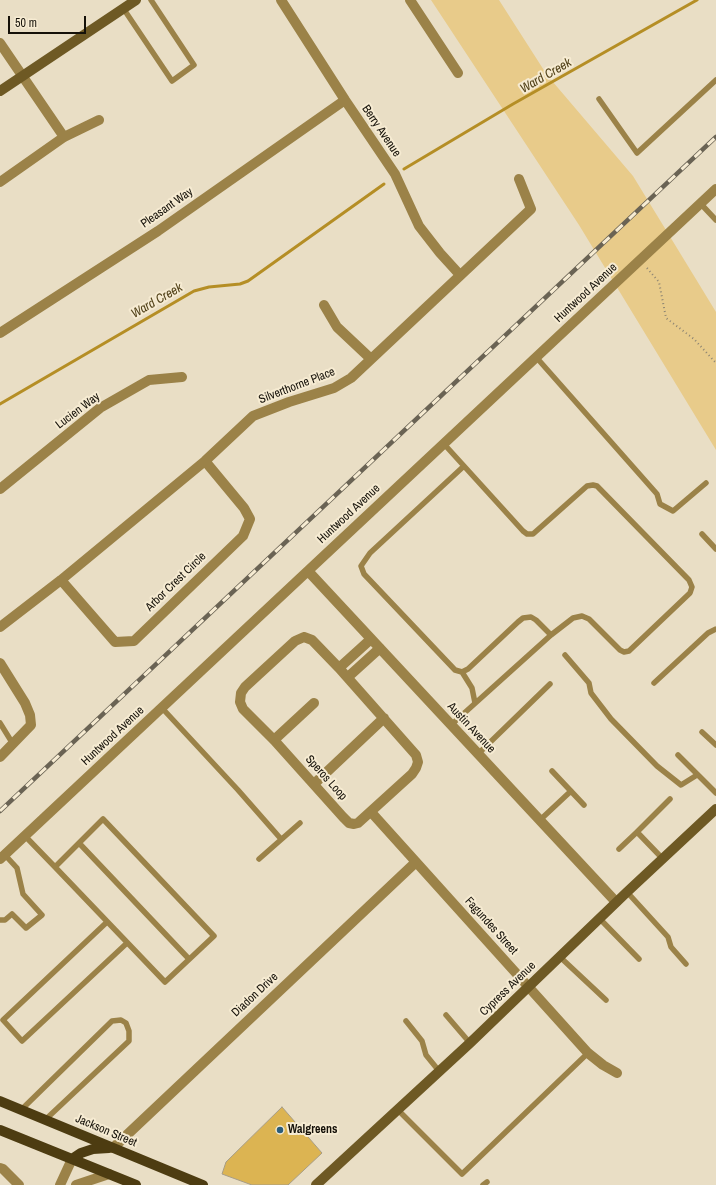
<!DOCTYPE html>
<html>
<head>
<meta charset="utf-8">
<style>
	body { margin:0 }
	#map { position:relative; width:716px; height:1185px; overflow:hidden; background:#e9dec5; font-family:"Archivo Narrow",sans-serif }
	canvas { display:block }
	.scale { position:absolute; left:8px; top:16px; width:78px; height:18px; box-sizing:border-box; border:2px solid #151109; border-top:0; padding-left:5px; font-size:12px; line-height:14px; white-space:nowrap; color:#151109; -webkit-text-stroke:3px #f6ebd2; paint-order:stroke }
</style>
</head>
<body>
<div id="map">
<canvas width="716" height="1185"></canvas>
<div class="scale">50 m</div>
</div>
<script>
const g = document.querySelector('canvas').getContext('2d');
g.lineJoin = 'round';
function fill(path, color) { g.fillStyle = color; g.fill(path, 'evenodd'); }
const poly = rows => new Path2D(rows.map(r => 'M' + r).join(''));
function strokePath(path, color, width, dash) { g.strokeStyle = color; g.lineWidth = width; g.lineCap = dash ? 'butt' : 'round'; g.setLineDash(dash || []); g.stroke(path); }
function write(font, color, halo, rows, align = 'center') {
  g.font = font + ' "Archivo Narrow",sans-serif'; g.lineWidth = 4; g.setLineDash([]); g.textBaseline = 'middle'; g.strokeStyle = halo; g.fillStyle = color; for (const [text, x, y, turn = 0] of rows) {
    g.save(); g.translate(x, y); g.rotate((+turn || 0) * Math.PI / 180); g.textAlign = isNaN(turn) ? turn : align; if (halo) g.strokeText(text, 0, 0); g.fillText(text, 0, 0); g.restore();
  }
}
fill(poly([
	[431,0,499,0,547,75,633,176,716,312,716,450,579,225]
]), '#e8cb8a');
strokePath(poly([
	[404,169,513,104,697,0],
	[0,404,194,291,209,287,240,284,248,281,384,184]
]), '#b58e25', 3);
const building = poly([
	[282,1107,322,1153,288,1185,252,1185,222,1174,226,1162,282,1107]
]);
fill(building, '#dcb452');
strokePath(building, '#a79d86', 1);
strokePath(poly([
	[647,268,659,282,666,318,694,339,716,363]
]), '#8c8472', 2, [1, 3]);
strokePath(poly([
	[123,8,172,81,194,65,151,0],
	[599,99,637,153,716,80],
	[700,203,716,220],
	[536,357,657,494,660,504,673,511,706,483],
	[444,444,523,531,527,534,533,534,587,486,593,485,597,486,689,580,692,587,690,593,629,651,624,652,620,650,589,619,582,616,573,618,551,635,451,725],
	[464,466,370,553,361,566,364,574,455,670,462,672,468,669,518,622,523,618,531,617,536,620,551,635],
	[702,534,716,549],
	[565,655,589,683,591,693,611,719,657,766,681,785,697,775],
	[462,672,472,688,475,703],
	[654,683,708,633,716,629],
	[162,708,238,790,281,839],
	[0,723,13,744],
	[702,732,716,745],
	[478,754,550,684],
	[678,755,716,793],
	[552,771,584,805],
	[540,820,571,791],
	[637,832,670,799],
	[25,836,55,867,165,982,214,936,103,819,55,867],
	[79,843,189,959],
	[619,849,637,832,662,858],
	[259,859,300,823],
	[627,892,668,937,671,947,686,964],
	[599,918,639,959],
	[0,920,5,920,12,914,26,928,42,915,23,894,17,868,5,855],
	[107,922,3,1020,22,1041,127,943],
	[560,957,606,1000],
	[446,1015,470,1043],
	[406,1021,422,1041,426,1055,439,1071],
	[397,1109,462,1174,588,1053],
	[21,1110,112,1021,121,1020,126,1023,129,1031,129,1041,45,1120],
	[483,1185,487,1182]
]), '#9b8248', 5.5);
strokePath(poly([
	[281,0,345,100,395,174,419,226,440,253,460,275],
	[410,0,458,73],
	[0,43,64,137],
	[0,182,64,137,99,120],
	[324,305,337,327,371,359],
	[0,333,158,231,345,100],
	[0,489,100,408,149,380,182,377],
	[308,571,616,902],
	[61,580,115,642,134,641,243,536,250,519,244,508,205,461],
	[0,627,61,580,205,461,253,416,289,402,334,388,351,378,531,209,519,179],
	[304,637,312,640,339,668,416,755,418,762,416,768,412,774,358,823,354,824,349,823,343,817,274,740,243,709,240,702,241,693,245,687,295,641,304,637],
	[0,663,25,703,30,715,31,725,0,757],
	[339,668,371,639],
	[348,677,380,648],
	[274,740,314,703],
	[314,784,384,718],
	[371,812,588,1053,603,1065,617,1073],
	[0,859,716,189],
	[113,1148,416,862],
	[0,1168,3,1169,19,1185],
	[60,1185,72,1159],
	[76,1185,109,1174]
]), '#9b8248', 10);
strokePath(poly([
	[0,91,136,0],
	[316,1185,470,1043,627,892,716,809]
]), '#6e5924', 10);
strokePath(poly([
	[0,1101,203,1185],
	[0,1130,136,1185],
	[72,1159,81,1153,93,1149,109,1148]
]), '#4d3c11', 10);
const rail = poly([
	[0,811,716,137]
]);
strokePath(rail, '#6a6354', 4.5);
strokePath(rail, '#f6ebd2', 3, [9]);
for (const [x, y, r, color] of [
	[280,1130,4,"#2b5d7a"]
]) { const dot = new Path2D(); dot.arc(x, y, r, 0, 2 * Math.PI); g.fillStyle = color; g.fill(dot); strokePath(dot, '#f6ebd2', 1.5); }
write('12px', '#151109', '#f6ebd2', [
	["Berry Avenue",381,131,56],
	["Pleasant Way",167,208,-35],
	["Huntwood Avenue",586,293,-43],
	["Silverthorne Place",297,386,-21],
	["Lucien Way",78,411,-37],
	["Huntwood Avenue",349,514,-43],
	["Arbor Crest Circle",176,582,-44],
	["Austin Avenue",471,728,47],
	["Huntwood Avenue",113,736,-43],
	["Speros Loop",326,778,48],
	["Fagundes Street",491,926,48],
	["Cypress Avenue",508,989,-44],
	["Diadon Drive",255,995,-43],
	["Jackson Street",106,1131,23]
]);
write('bold 12px', '#151109', '#f6ebd2', [
	["Walgreens",288,1130]
], 'left');
write('italic 13px', '#524219', '#f6ebd2', [
	["Ward Creek",546,76,-30],
	["Ward Creek",157,301,-30]
]);
</script>
</body>
</html>
